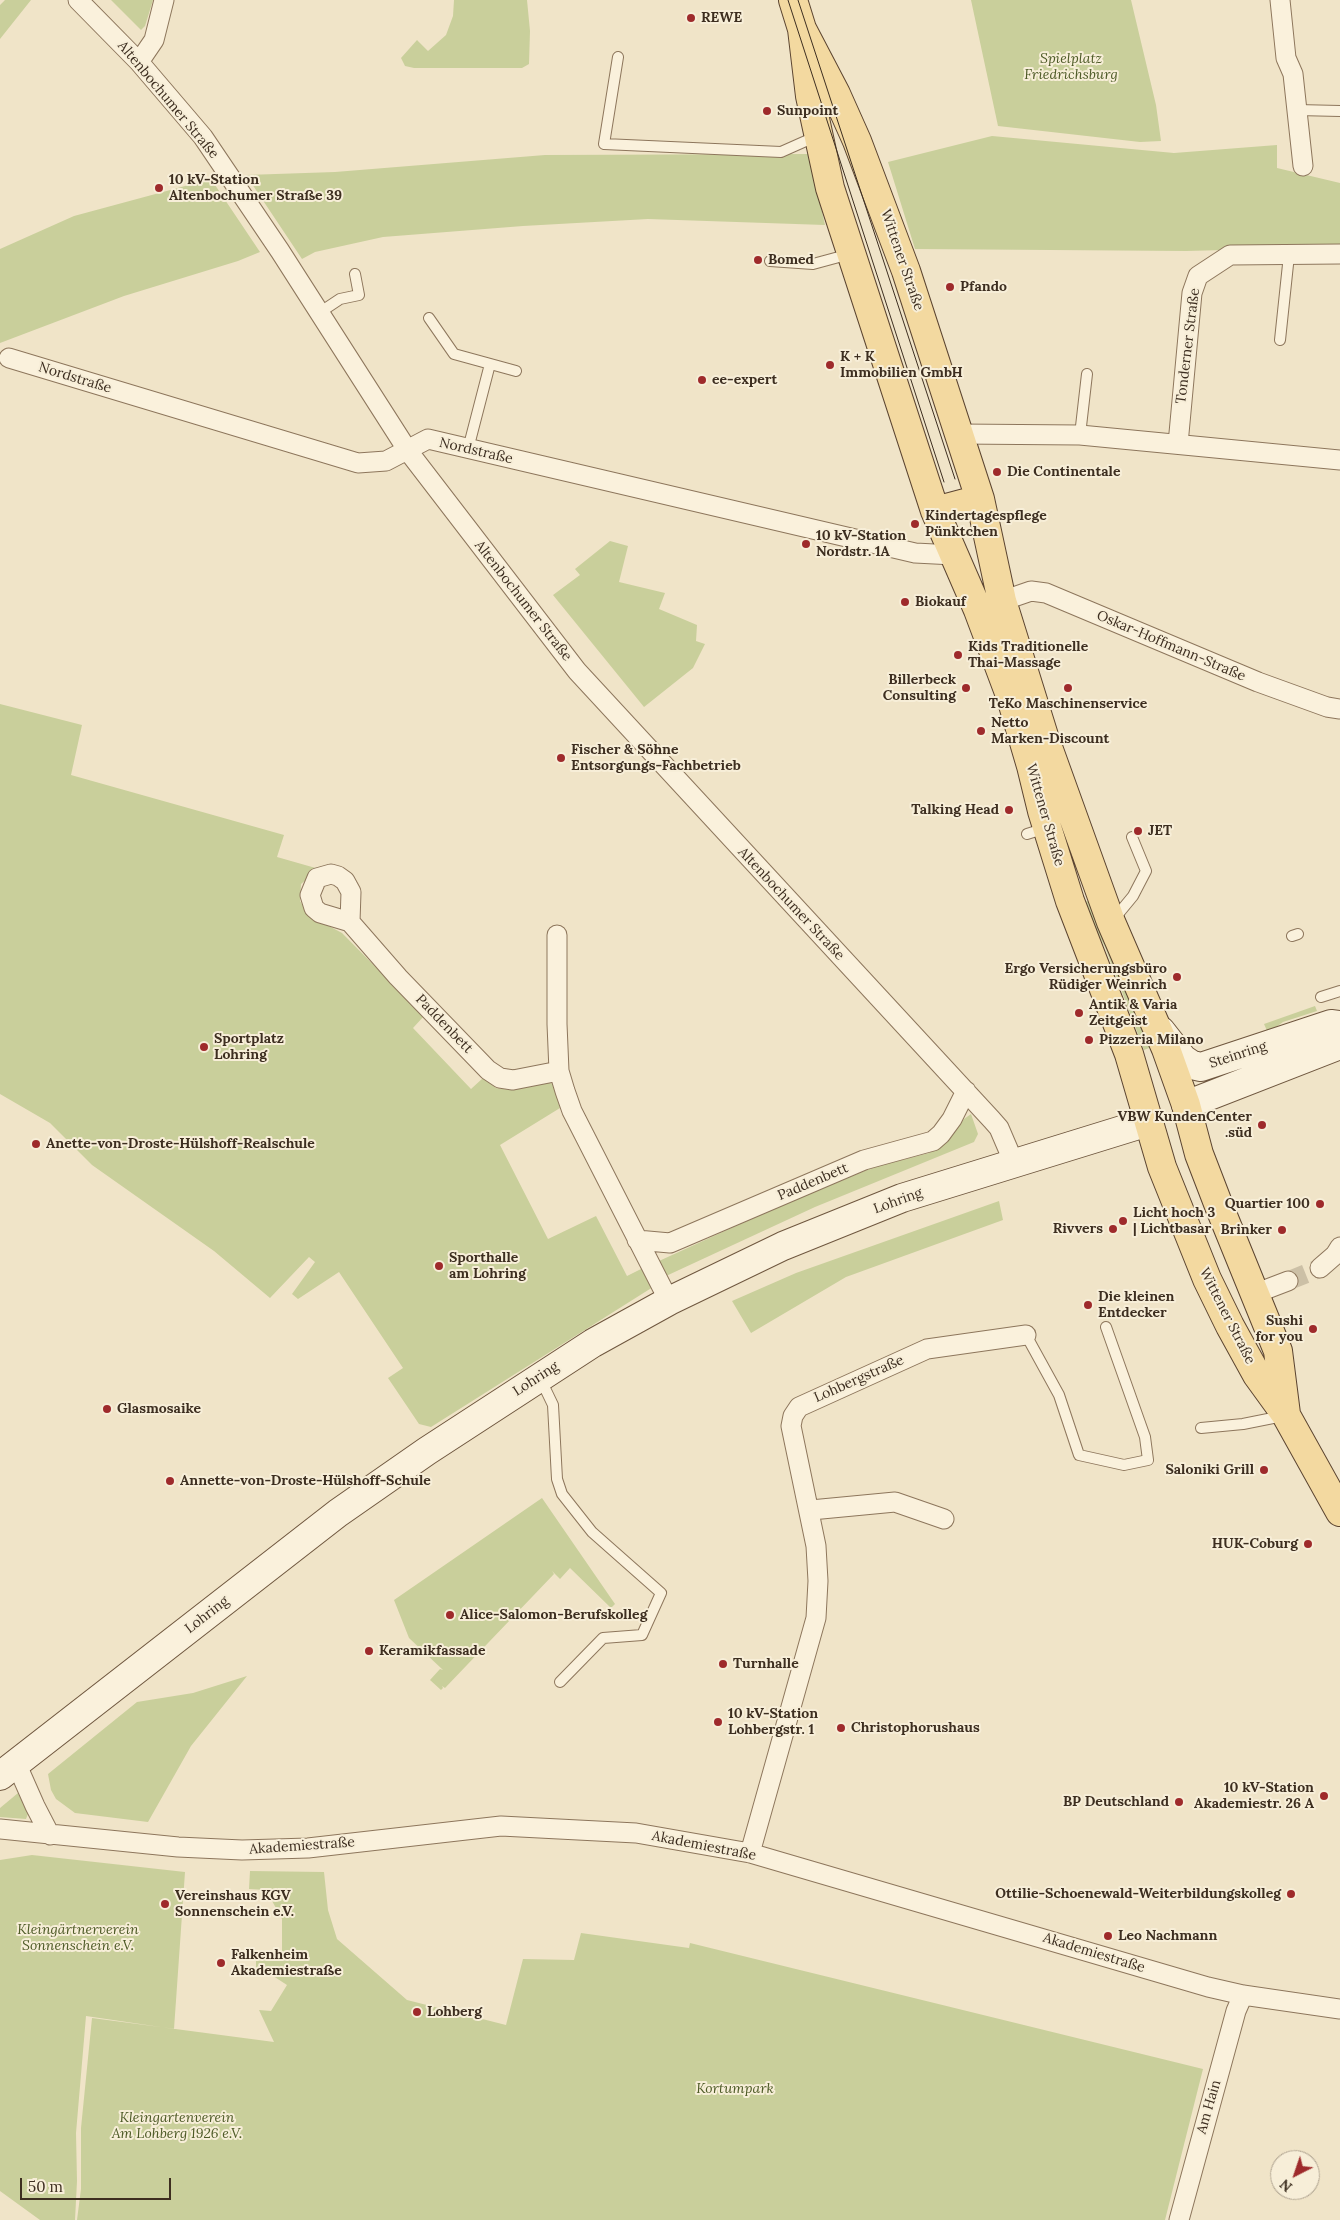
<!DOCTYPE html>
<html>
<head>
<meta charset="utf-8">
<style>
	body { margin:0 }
	#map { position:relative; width:1340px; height:2220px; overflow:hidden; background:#f0e4c8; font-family:Lora,serif }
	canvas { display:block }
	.north { position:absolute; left:1270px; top:2150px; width:50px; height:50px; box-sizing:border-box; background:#f7eed8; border:1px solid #ada18e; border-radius:50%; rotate:221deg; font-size:14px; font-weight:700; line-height:20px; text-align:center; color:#3d2e20 }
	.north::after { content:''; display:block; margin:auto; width:18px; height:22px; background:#9e2a2b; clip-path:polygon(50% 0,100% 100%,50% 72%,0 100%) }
	.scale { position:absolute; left:20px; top:2178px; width:151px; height:22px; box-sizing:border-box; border:2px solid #3d2e20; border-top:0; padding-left:6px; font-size:15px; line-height:18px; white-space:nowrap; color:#3d2e20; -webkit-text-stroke:4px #f7eed8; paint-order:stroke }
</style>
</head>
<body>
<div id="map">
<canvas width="1340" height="2220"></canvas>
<div class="north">N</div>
<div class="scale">50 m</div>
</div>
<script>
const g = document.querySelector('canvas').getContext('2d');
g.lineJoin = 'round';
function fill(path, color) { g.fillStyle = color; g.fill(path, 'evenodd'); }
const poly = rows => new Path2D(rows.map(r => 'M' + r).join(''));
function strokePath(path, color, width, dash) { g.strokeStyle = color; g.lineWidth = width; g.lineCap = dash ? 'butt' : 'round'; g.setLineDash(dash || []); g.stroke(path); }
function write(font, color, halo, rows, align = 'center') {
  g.font = font + ' Lora,serif'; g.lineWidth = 4; g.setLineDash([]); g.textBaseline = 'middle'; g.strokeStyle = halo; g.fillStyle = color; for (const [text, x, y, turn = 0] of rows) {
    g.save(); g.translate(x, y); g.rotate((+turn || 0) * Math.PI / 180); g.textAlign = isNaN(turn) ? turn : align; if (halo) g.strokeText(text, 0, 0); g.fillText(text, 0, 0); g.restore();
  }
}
fill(poly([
	[5,0,31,0,0,39,0,5],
	[111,0,153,0,145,26,141,30],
	[454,0,527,0,530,31,529,64,522,68,414,68,405,66,401,58,417,40,428,51,446,35,453,16],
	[971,0,1131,0,1156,105,1161,141,1140,142,998,126],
	[992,136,1174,153,1277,145,1277,168,1340,183,1340,247,1186,251,915,249,888,162],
	[809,154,825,225,648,219,523,226,383,237,315,252,302,259,246,175,335,172,545,155],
	[211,179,260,252,238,261,124,296,0,343,0,249,74,216],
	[610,541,628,546,619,582,665,593,659,609,697,625,696,641,705,644,693,668,644,707,553,595,580,575,575,569],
	[0,704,82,725,71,775,284,835,277,857,319,869,301,884,300,901,310,916,342,933,424,1016,413,1028,471,1089,483,1078,496,1088,510,1090,547,1082,553,1084,560,1108,500,1145,548,1239,596,1216,627,1276,641,1269,644,1270,653,1287,431,1427,419,1424,388,1378,403,1368,339,1272,298,1299,292,1294,315,1262,309,1257,270,1298,214,1251,92,1165,50,1123,0,1094],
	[1092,899,1154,1046,1144,1050,1105,947,1081,904],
	[1315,1006,1317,1011,1283,1022,1268,1033,1264,1024],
	[971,1114,978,1134,974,1142,815,1207,666,1276,659,1261,773,1209,874,1167,929,1153,946,1143,964,1119],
	[999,1201,1003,1220,846,1277,751,1333,732,1301,796,1273],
	[542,1498,615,1604,611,1608,570,1568,560,1579,552,1571,554,1574,445,1688,442,1686,443,1688,441,1690,430,1680,440,1669,443,1670,409,1638,394,1600],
	[247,1676,191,1746,148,1822,75,1813,56,1799,51,1790,48,1774,137,1702,193,1693],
	[18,1793,28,1814,26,1819,0,1817,0,1808],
	[32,1855,185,1872,174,2029,86,2016,76,2133,77,2181,75,2220,40,2220,0,2191,0,1860],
	[250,1871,324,1872,328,1910,337,1939,407,2000,506,2025,523,1959,574,1960,581,1933,689,1948,690,1943,1203,2069,1165,2220,77,2220,81,2189,81,2128,92,2018,274,2042,259,2010,271,2011,287,1985,267,1972,256,1969,256,1955,252,1955,253,1952,282,1954,282,1919,266,1890,249,1889]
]), '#c9cf9b');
strokePath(poly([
	[1288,1281,1320,1268]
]), '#ccc0a6', 19, [19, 9]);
const lane = poly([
	[618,57,604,144,781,152,817,136],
	[1297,110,1340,111],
	[770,261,813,264,850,254],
	[319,313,340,299,359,295,355,274],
	[429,318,454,354,516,371],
	[1280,340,1289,255],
	[1080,435,1087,374],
	[468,449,490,364],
	[1027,834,1046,828],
	[1114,919,1133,896,1146,871,1132,837],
	[1292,936,1298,934],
	[1321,997,1340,991],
	[1026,1335,1059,1395,1079,1455,1124,1465,1148,1460,1145,1437,1106,1327],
	[541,1380,553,1405,557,1479,562,1494,592,1532,661,1593,642,1635,603,1638,560,1682],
	[1201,1428,1243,1424,1283,1416]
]);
const street = poly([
	[78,0,139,62,203,137,280,251,408,451,577,671,992,1120,999,1128,1014,1163],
	[1280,0,1286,58,1293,74,1303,166],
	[139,62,154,40,164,0],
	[9,358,358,463,386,461,428,439,915,553,954,555],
	[959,434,1080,435,1340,460],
	[1178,444,1192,293,1198,276,1230,255,1340,254],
	[1002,601,1031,591,1046,593,1258,682,1327,707,1340,709],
	[350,922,320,913,314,908,310,895,317,878,331,874,338,876,345,881,351,892,350,922,398,977,488,1070,500,1078,513,1080,559,1071],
	[557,935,557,1024,559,1071,565,1091,572,1111,669,1301],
	[637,1240,670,1243,864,1160,933,1141,941,1134,952,1119,966,1091],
	[1320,1268,1335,1255,1340,1247],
	[1254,1294,1288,1281],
	[811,1510,895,1502,944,1519],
	[16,1763,35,1806,50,1835],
	[0,1829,178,1847,242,1850,308,1848,501,1826,636,1833,750,1853,1208,1987,1243,1995,1340,2009],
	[750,1853,816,1618,818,1581,816,1546,791,1426,793,1416,799,1407,927,1349,1026,1335],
	[1179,2220,1236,2011,1243,1995]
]);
const secondary = poly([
	[1161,1031,1183,1059,1192,1065,1201,1067,1331,1024,1340,1025],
	[1186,1105,1340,1045],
	[0,1776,338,1513,427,1451,593,1343,669,1301,783,1246,902,1198,1148,1122]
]);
const primary = poly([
	[793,0,802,29,836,94,857,141,906,271,980,499,1002,601,1044,736,1111,922,1166,1049,1186,1105,1199,1154,1219,1206,1278,1351,1286,1414],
	[802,29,810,96,830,188,935,511,978,610,1011,698,1031,766,1042,811,1070,901,1129,1054,1162,1167,1207,1279,1230,1326,1257,1375,1286,1415,1340,1512],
	[935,511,980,499]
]);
strokePath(lane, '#8d765c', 12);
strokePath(street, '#8d765c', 21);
strokePath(secondary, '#6f573f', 30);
strokePath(primary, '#5b4430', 30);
strokePath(lane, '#faf1dc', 10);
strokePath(street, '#faf1dc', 19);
strokePath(secondary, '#faf1dc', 28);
strokePath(primary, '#f3d9a0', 28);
strokePath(poly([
	[788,0,944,482],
	[798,0,955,479]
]), '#3d2e20', 1);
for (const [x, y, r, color] of [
	[691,18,5,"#9e2a2b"],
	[767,111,5,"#9e2a2b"],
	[159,188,5,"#9e2a2b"],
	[758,260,5,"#9e2a2b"],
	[950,287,5,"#9e2a2b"],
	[830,365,5,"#9e2a2b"],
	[702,380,5,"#9e2a2b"],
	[997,472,5,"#9e2a2b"],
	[915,524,5,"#9e2a2b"],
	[806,544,5,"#9e2a2b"],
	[905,602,5,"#9e2a2b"],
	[958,655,5,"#9e2a2b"],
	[966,688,5,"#9e2a2b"],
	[1068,688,5,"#9e2a2b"],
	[981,731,5,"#9e2a2b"],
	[561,758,5,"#9e2a2b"],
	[1009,810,5,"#9e2a2b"],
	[1138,831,5,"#9e2a2b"],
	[1177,977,5,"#9e2a2b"],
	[1079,1013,5,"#9e2a2b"],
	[1089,1040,5,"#9e2a2b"],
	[204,1047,5,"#9e2a2b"],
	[1262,1125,5,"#9e2a2b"],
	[36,1144,5,"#9e2a2b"],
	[1320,1204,5,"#9e2a2b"],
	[1123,1221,5,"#9e2a2b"],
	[1113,1229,5,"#9e2a2b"],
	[1282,1230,5,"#9e2a2b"],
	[439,1266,5,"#9e2a2b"],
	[1088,1305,5,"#9e2a2b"],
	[1313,1329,5,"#9e2a2b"],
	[107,1409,5,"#9e2a2b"],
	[1264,1470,5,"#9e2a2b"],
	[170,1481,5,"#9e2a2b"],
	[1308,1544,5,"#9e2a2b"],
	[450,1615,5,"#9e2a2b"],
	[369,1651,5,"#9e2a2b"],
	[723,1664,5,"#9e2a2b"],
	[718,1722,5,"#9e2a2b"],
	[841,1728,5,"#9e2a2b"],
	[1324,1796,5,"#9e2a2b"],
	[1179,1802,5,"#9e2a2b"],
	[1291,1894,5,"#9e2a2b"],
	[165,1904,5,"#9e2a2b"],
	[1108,1936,5,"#9e2a2b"],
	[221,1963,5,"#9e2a2b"],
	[417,2012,5,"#9e2a2b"]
]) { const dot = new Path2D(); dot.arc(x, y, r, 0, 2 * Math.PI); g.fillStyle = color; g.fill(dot); strokePath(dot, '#f7eed8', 2); }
write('bold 14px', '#3d2e20', '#f7eed8', [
	["REWE",701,18],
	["Sunpoint",777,111],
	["10 kV-Station",169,180],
	["Altenbochumer Straße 39",169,196],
	["Bomed",768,260],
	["Pfando",960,287],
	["K + K",840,357],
	["Immobilien GmbH",840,373],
	["ee-expert",712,380],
	["Die Continentale",1007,472],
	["Kindertagespflege",925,516],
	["Pünktchen",925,532],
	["10 kV-Station",816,536],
	["Nordstr. 1A",816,552],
	["Biokauf",915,602],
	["Kids Traditionelle",968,647],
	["Thai-Massage",968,663],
	["Billerbeck",956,680,"right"],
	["Consulting",956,696,"right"],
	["TeKo Maschinenservice",1068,704,"center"],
	["Netto",991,723],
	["Marken-Discount",991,739],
	["Fischer & Söhne",571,750],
	["Entsorgungs-Fachbetrieb",571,766],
	["Talking Head",999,810,"right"],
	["JET",1148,831],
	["Ergo Versicherungsbüro",1167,969,"right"],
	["Rüdiger Weinrich",1167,985,"right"],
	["Antik & Varia",1089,1005],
	["Zeitgeist",1089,1021],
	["Sportplatz",214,1039],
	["Lohring",214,1055],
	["Pizzeria Milano",1099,1040],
	["VBW KundenCenter",1252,1117,"right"],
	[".süd",1252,1133,"right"],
	["Anette-von-Droste-Hülshoff-Realschule",46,1144],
	["Quartier 100",1310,1204,"right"],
	["Licht hoch 3",1133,1213],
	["| Lichtbasar",1133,1229],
	["Rivvers",1103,1229,"right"],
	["Brinker",1272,1230,"right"],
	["Sporthalle",449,1258],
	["am Lohring",449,1274],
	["Die kleinen",1098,1297],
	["Entdecker",1098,1313],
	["Sushi",1303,1321,"right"],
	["for you",1303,1337,"right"],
	["Glasmosaike",117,1409],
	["Saloniki Grill",1254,1470,"right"],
	["Annette-von-Droste-Hülshoff-Schule",180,1481],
	["HUK-Coburg",1298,1544,"right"],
	["Alice-Salomon-Berufskolleg",460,1615],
	["Keramikfassade",379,1651],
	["Turnhalle",733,1664],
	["10 kV-Station",728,1714],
	["Lohbergstr. 1",728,1730],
	["Christophorushaus",851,1728],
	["10 kV-Station",1314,1788,"right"],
	["Akademiestr. 26 A",1314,1804,"right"],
	["BP Deutschland",1169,1802,"right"],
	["Ottilie-Schoenewald-Weiterbildungskolleg",1281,1894,"right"],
	["Vereinshaus KGV",175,1896],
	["Sonnenschein e.V.",175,1912],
	["Leo Nachmann",1118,1936],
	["Falkenheim",231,1955],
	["Akademiestraße",231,1971],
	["Lohberg",427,2012]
], 'left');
write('italic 14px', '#4d5a26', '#f7eed8', [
	["Spielplatz",1071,59],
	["Friedrichsburg",1071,75],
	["Kleingärtnerverein",78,1930],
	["Sonnenschein e.V.",78,1946],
	["Kortumpark",735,2089],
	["Kleingartenverein",177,2118],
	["Am Lohberg 1926 e.V.",177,2134]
]);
write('14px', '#3d2e20', '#f7eed8', [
	["Altenbochumer Straße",168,100,50],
	["Wittener Straße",902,260,71],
	["Tonderner Straße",1188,346,-83],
	["Nordstraße",75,378,17],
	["Nordstraße",476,451,13],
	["Altenbochumer Straße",523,601,52],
	["Oskar-Hoffmann-Straße",1171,646,23],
	["Wittener Straße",1045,815,74],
	["Altenbochumer Straße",791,904,47],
	["Paddenbett",444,1024,46],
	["Steinring",1238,1055,-18],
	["Paddenbett",813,1182,-23],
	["Lohring",898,1201,-20],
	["Wittener Straße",1227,1316,63],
	["Lohring",536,1379,-33],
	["Lohbergstraße",859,1379,-24],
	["Lohring",207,1615,-38],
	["Akademiestraße",302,1846,-4],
	["Akademiestraße",704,1846,11],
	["Akademiestraße",1094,1953,17],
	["Am Hain",1209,2107,-74]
]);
</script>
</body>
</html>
